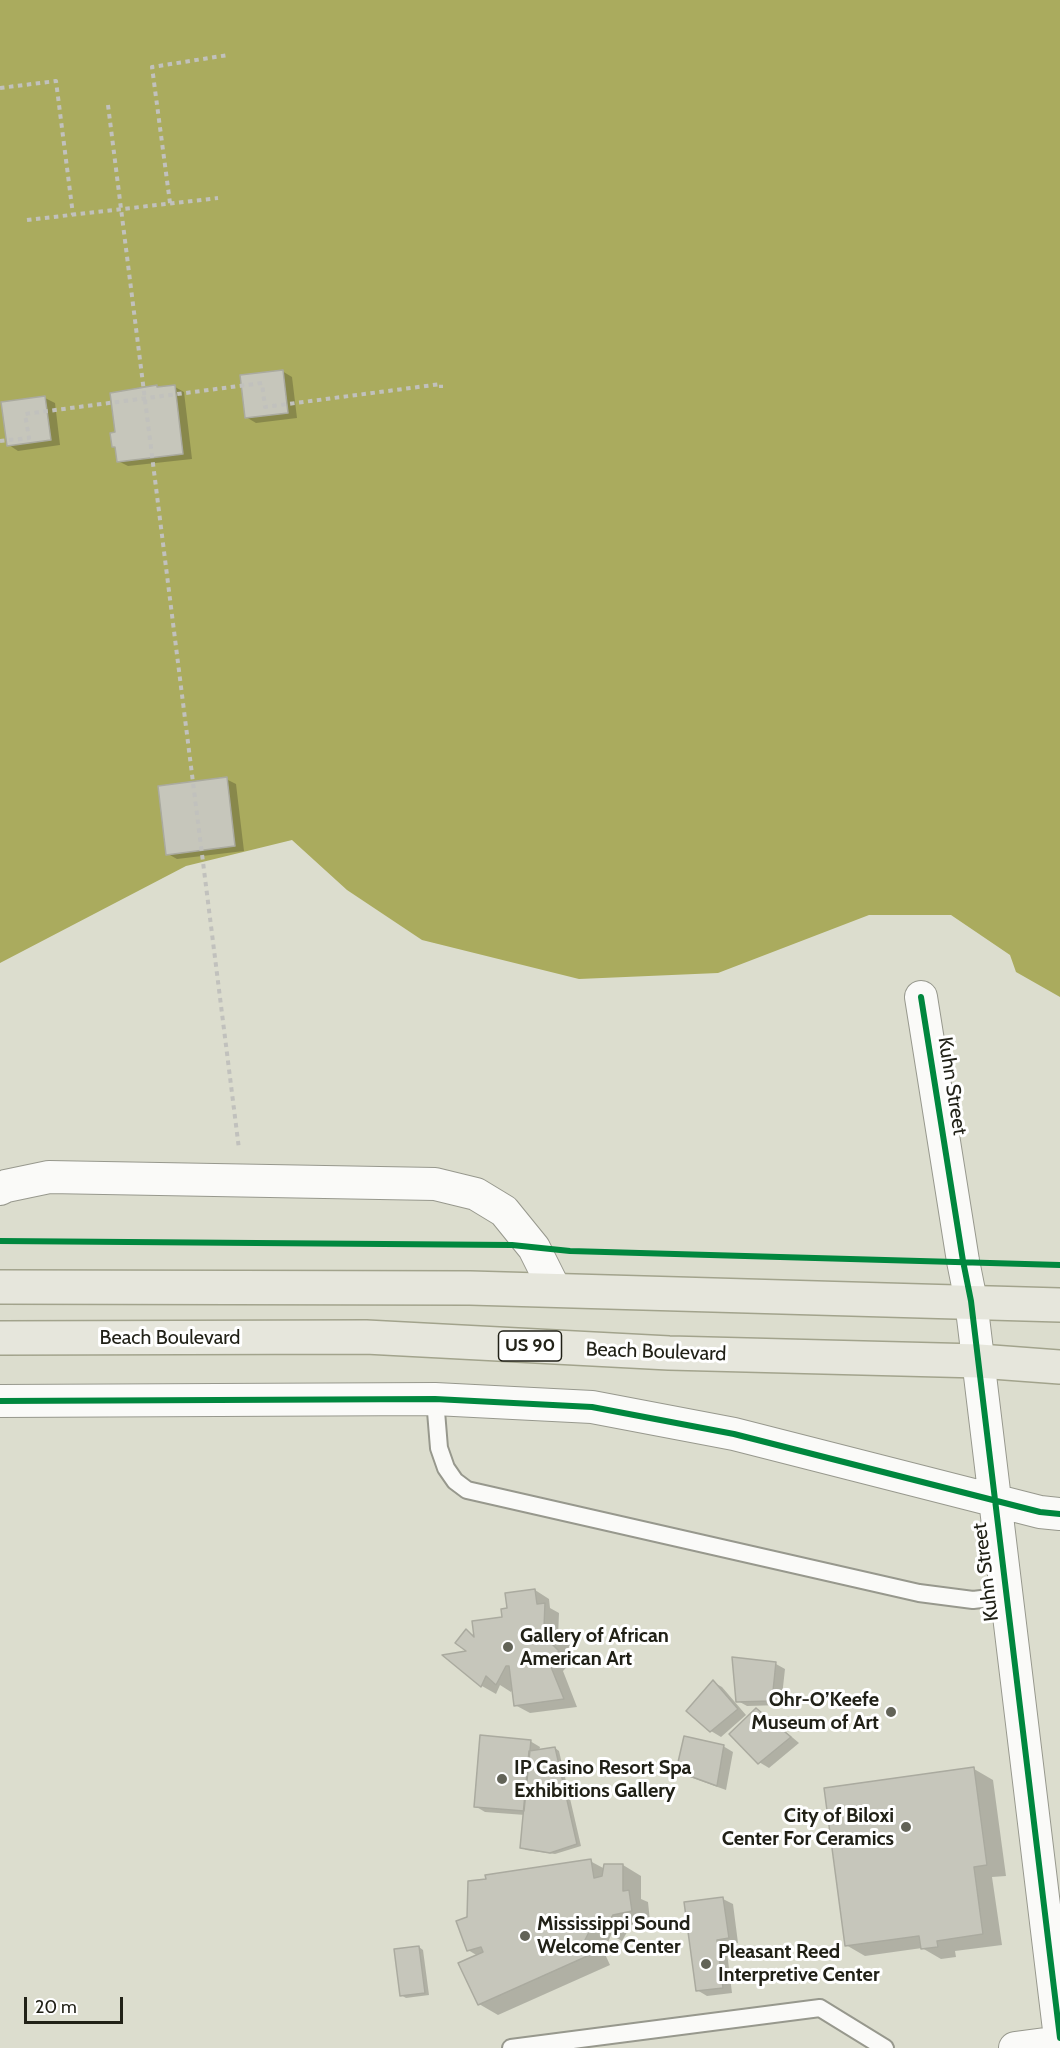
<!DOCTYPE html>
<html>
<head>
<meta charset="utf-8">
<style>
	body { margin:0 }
	#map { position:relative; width:1060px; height:2048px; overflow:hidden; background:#dcddce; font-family:Cabin,sans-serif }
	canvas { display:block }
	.scale { position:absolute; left:24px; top:1997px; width:99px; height:27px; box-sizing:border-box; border:3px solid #212117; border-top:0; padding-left:8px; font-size:18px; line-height:21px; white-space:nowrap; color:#212117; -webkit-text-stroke:4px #fff; paint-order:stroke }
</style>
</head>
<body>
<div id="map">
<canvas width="1060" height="2048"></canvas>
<div class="scale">20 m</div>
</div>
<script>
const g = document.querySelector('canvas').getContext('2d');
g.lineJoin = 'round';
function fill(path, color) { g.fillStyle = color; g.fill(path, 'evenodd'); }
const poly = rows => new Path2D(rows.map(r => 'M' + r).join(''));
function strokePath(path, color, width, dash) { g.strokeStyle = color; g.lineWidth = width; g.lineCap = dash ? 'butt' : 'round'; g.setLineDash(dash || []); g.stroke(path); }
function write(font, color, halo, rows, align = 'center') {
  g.font = font + ' Cabin,sans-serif'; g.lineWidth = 6; g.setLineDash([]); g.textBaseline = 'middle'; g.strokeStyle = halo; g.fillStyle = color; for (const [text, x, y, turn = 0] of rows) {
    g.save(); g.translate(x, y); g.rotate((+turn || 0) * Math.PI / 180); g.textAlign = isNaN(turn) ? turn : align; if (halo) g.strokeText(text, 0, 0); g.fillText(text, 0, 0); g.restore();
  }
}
fill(poly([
	[0,0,1060,0,1060,997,1016,972,1010,955,951,915,869,915,718,973,579,979,422,940,347,890,292,840,186,866,0,963]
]), '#aaab5e');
fill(poly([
	[282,371,292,377,297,418,256,423,246,417],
	[157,386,161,389,175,387,184,392,192,459,128,466,118,461,117,448,113,446,117,433],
	[45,398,55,403,60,445,18,451,9,445],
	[226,779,236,784,244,851,177,859,168,854],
	[535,1590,549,1599,550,1608,559,1613,558,1638,570,1645,566,1653,573,1660,563,1671,577,1707,530,1713,515,1705,513,1688,511,1692,500,1685,496,1694,482,1686,445,1656,470,1652,466,1631,475,1636,503,1618,509,1609],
	[776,1664,785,1669,781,1705,747,1706,738,1701],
	[713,1682,722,1687,746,1715,721,1737,711,1731,688,1711],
	[756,1710,766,1715,799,1743,769,1768,759,1762],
	[530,1741,540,1747,539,1751,555,1748,559,1751,581,1846,555,1854,526,1850,522,1847,525,1815,485,1812,475,1806],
	[723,1746,733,1752,726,1790,687,1776,678,1770],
	[974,1769,993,1780,1006,1876,992,1877,1002,1945,955,1951,956,1957,941,1959,922,1948,865,1956,846,1945],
	[590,1861,605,1869,623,1865,641,1876,641,1899,648,1902,650,1921,631,1925,622,1941,611,1935,604,1952,610,1965,498,2015,479,2004,478,1956,468,1950],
	[723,1899,733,1904,738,1943,726,1944,732,1993,707,1996,697,1990],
	[419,1947,423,1950,429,1995,406,1998,401,1995]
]), '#0003');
const building = poly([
	[283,370,288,413,245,418,240,375,283,370],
	[157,385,157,387,175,385,183,454,117,462,115,447,112,447,110,433,115,432,110,393,157,385],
	[45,396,51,440,7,446,1,402,45,396],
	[227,777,235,846,166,855,158,786,227,777],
	[535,1589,537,1604,545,1603,544,1628,557,1636,552,1644,559,1651,549,1662,564,1699,514,1706,509,1666,506,1666,496,1685,486,1676,481,1687,442,1655,466,1651,455,1643,466,1629,474,1637,472,1621,502,1617,501,1609,507,1608,505,1593,535,1589],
	[732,1657,776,1662,772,1701,736,1702,732,1657],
	[713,1680,738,1709,710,1732,686,1711,713,1680],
	[756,1708,791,1737,758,1764,729,1734,756,1708],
	[480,1735,531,1740,524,1811,474,1807,480,1735],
	[684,1736,724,1745,717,1786,676,1771,684,1736],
	[555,1747,577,1844,550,1853,520,1848,529,1751,555,1747],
	[974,1767,987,1865,974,1867,983,1934,937,1941,938,1947,921,1949,919,1936,845,1946,824,1788,974,1767],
	[591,1859,594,1878,602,1876,604,1864,623,1864,623,1891,629,1890,632,1911,613,1915,603,1932,592,1926,585,1940,592,1954,478,2005,458,1963,483,1952,481,1947,467,1951,456,1921,467,1917,468,1881,486,1879,485,1875,591,1859],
	[723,1897,729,1938,717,1940,723,1988,696,1991,684,1902,723,1897],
	[419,1946,425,1993,400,1996,394,1949,419,1946]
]);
fill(building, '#c6c6bb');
strokePath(building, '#aaaa9f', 1.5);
const lane = poly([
	[435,1399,439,1448,446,1468,455,1481,467,1490,919,1593,973,1600,1006,1596],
	[511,2048,820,2008,885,2048]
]);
const street = poly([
	[921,997,963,1261,971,1301,1060,2038],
	[0,1189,6,1186,49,1177,435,1184,476,1194,504,1211,534,1248,555,1290],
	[0,1401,435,1399,592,1407,734,1434,1040,1512,1060,1514],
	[1015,2048,1060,2042]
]);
const primary = poly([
	[0,1287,470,1288,1060,1305],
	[0,1338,366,1337,669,1353,979,1361,1060,1367]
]);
strokePath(lane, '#97988d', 20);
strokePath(street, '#97988d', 34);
strokePath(primary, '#a2a38c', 36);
strokePath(poly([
	[0,88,56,81,73,215],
	[108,105,239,1149],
	[170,203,152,67,228,55],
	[27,220,218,198],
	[0,441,29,438,25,414,262,383,265,407,441,384,441,388]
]), '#c1c1bd', 4, [4.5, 4.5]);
strokePath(lane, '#fafaf8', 16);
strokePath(street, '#fafaf8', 32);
strokePath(primary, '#e6e6dc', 33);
strokePath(poly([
	[921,997,963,1261,971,1301,1060,2038],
	[0,1241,512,1245,570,1251,1060,1265],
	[0,1401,435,1399,592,1407,734,1434,1040,1512,1060,1514]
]), '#00873e', 6);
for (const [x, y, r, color] of [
	[508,1647,6,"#626357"],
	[891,1712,6,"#626357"],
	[502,1779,6,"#626357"],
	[906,1827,6,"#626357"],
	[525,1936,6,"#626357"],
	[706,1964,6,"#626357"]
]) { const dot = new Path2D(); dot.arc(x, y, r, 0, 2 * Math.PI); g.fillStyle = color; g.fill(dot); strokePath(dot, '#fff', 2); }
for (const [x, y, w] of [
	[530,1346,63]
]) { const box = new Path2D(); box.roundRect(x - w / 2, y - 15, w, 30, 4.5); g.fillStyle = '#fff'; g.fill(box); strokePath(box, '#212117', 1.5); }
write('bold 18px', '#212117', null, [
	["US 90",530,1346]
]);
write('20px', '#212117', '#fff', [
	["Kuhn Street",952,1086,81],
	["Beach Boulevard",170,1338],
	["Beach Boulevard",656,1352,2],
	["Kuhn Street",986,1572,-97]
]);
write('bold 20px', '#212117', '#fff', [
	["Gallery of African",520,1636],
	["American Art",520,1659],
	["Ohr-O’Keefe",879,1700,"right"],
	["Museum of Art",879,1723,"right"],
	["IP Casino Resort Spa",514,1768],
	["Exhibitions Gallery",514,1791],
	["City of Biloxi",894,1816,"right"],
	["Center For Ceramics",894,1839,"right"],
	["Mississippi Sound",537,1924],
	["Welcome Center",537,1947],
	["Pleasant Reed",718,1952],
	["Interpretive Center",718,1975]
], 'left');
</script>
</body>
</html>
